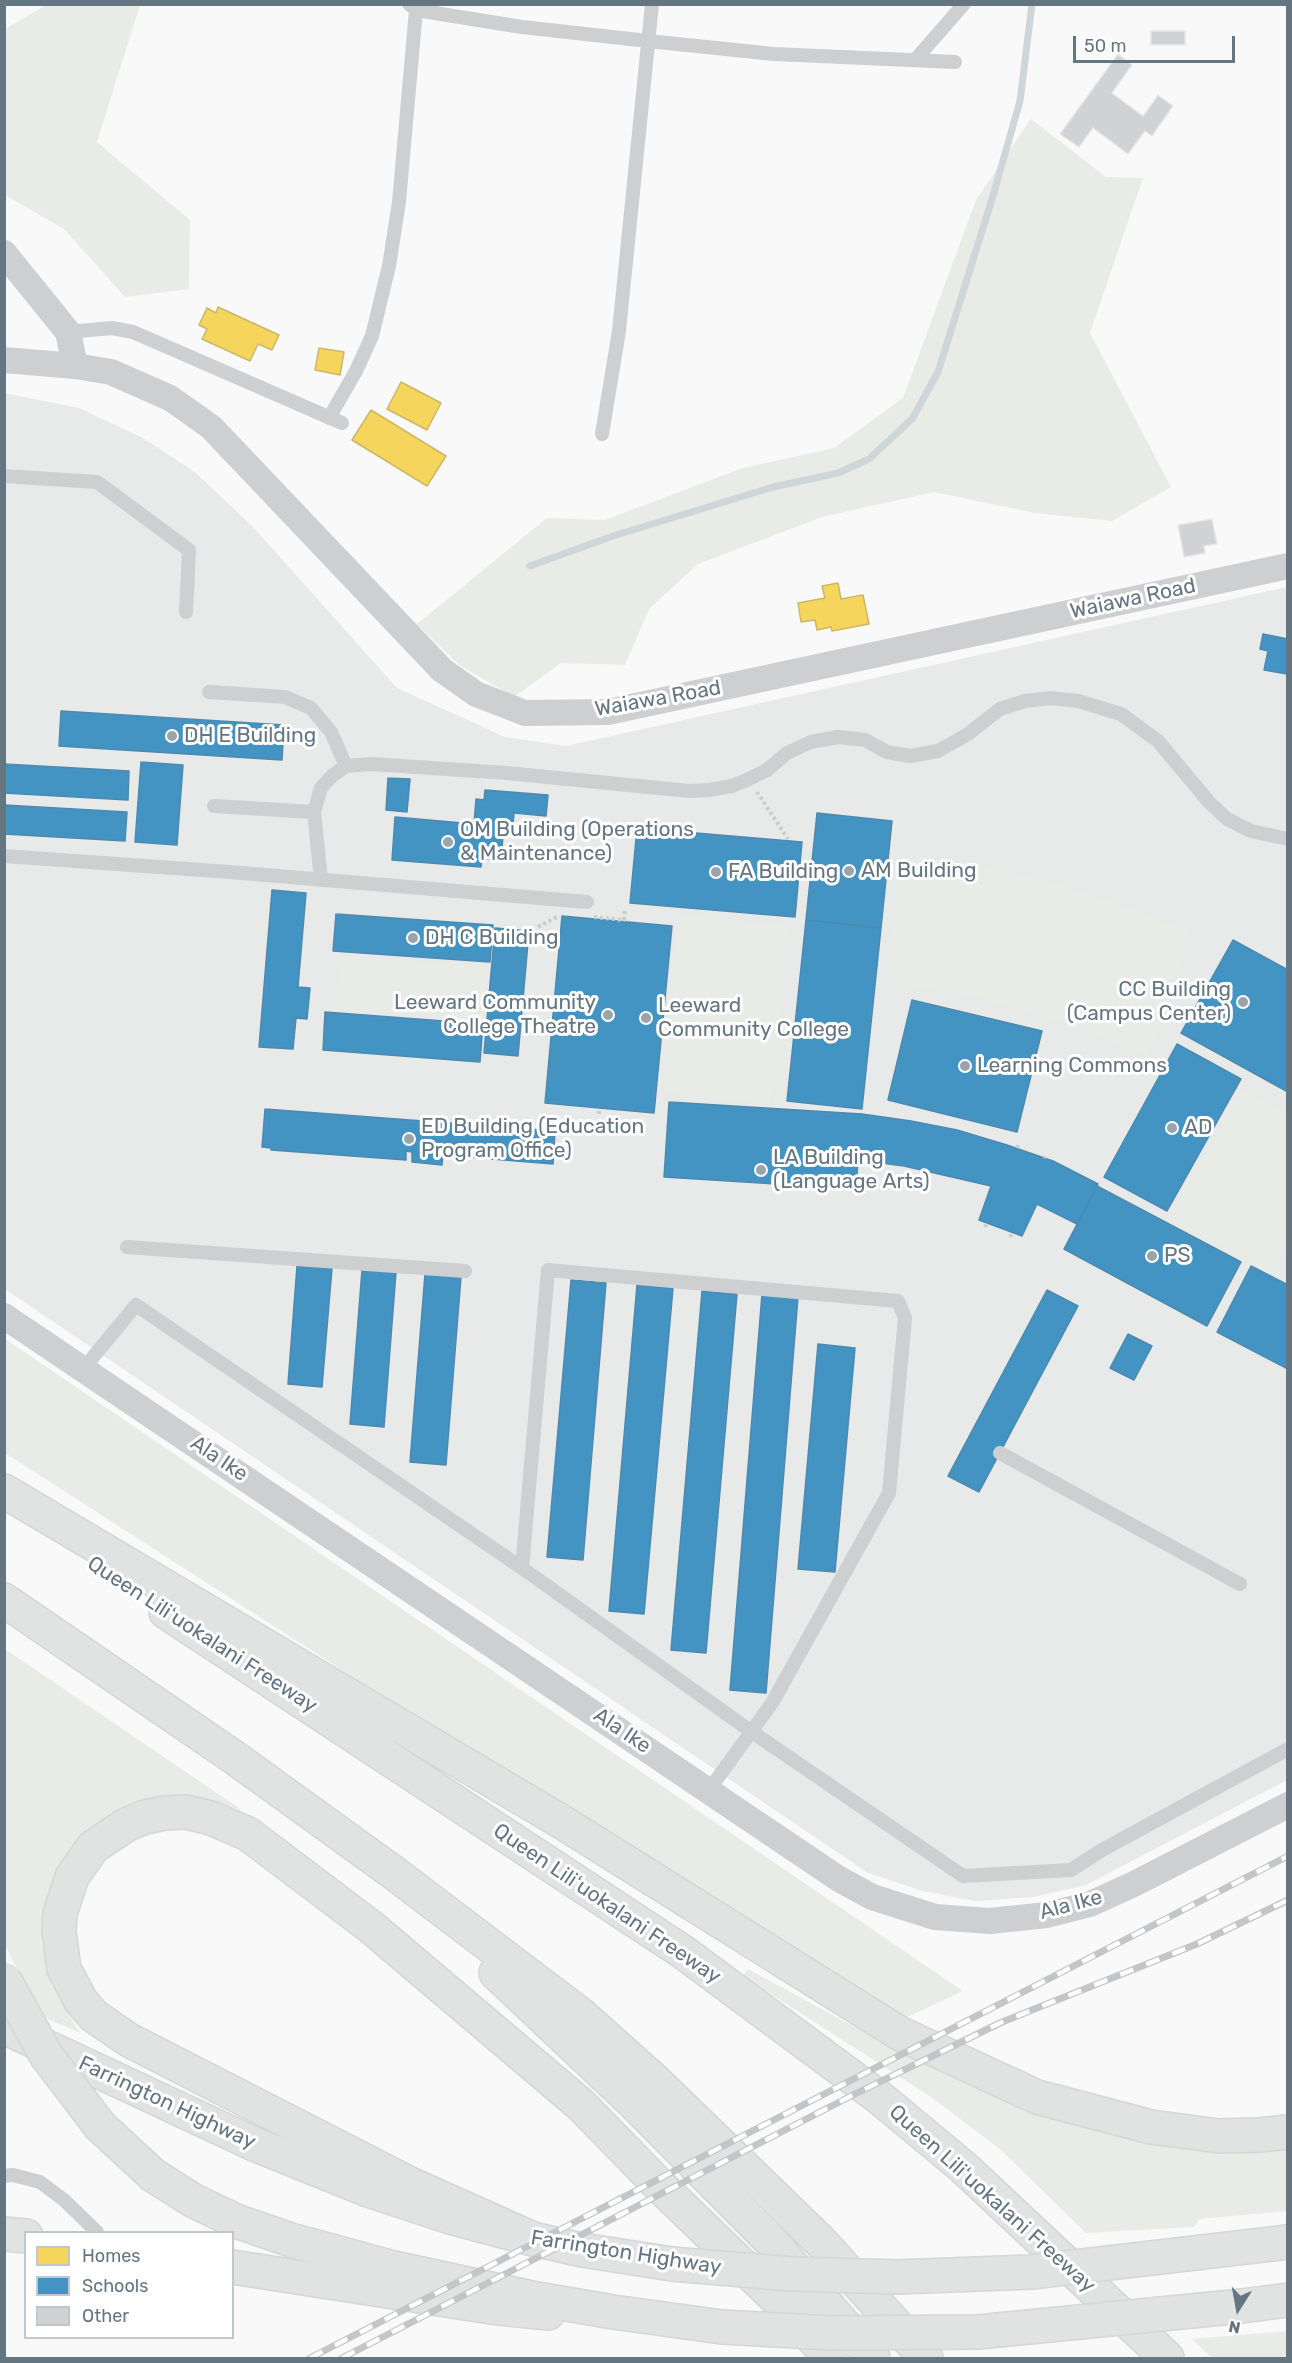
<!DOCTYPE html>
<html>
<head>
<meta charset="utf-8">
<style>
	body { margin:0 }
	#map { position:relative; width:1292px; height:2363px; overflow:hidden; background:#f9f9f9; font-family:Rubik,sans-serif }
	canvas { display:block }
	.frame { position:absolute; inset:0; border:6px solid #657683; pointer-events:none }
	.legend { position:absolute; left:24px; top:2231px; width:210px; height:108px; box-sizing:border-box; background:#fff; border:2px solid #c1c8cd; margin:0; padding:8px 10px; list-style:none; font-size:18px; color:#657683 }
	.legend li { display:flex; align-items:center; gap:12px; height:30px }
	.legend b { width:30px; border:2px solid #c1c8cd }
	.north { position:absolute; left:1208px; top:2279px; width:60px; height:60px; -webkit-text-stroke:4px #fff; paint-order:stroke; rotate:191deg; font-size:16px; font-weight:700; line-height:24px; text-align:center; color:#657683 }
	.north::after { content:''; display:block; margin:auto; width:21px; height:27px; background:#657683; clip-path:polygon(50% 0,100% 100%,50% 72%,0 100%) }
	.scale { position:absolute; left:1073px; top:36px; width:162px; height:27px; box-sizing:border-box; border:3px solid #657683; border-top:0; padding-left:8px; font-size:18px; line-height:21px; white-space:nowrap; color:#657683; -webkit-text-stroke:4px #fff; paint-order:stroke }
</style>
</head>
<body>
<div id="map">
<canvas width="1292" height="2363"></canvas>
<div class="frame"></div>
<ul class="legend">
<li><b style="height:16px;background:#f6d55c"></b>Homes</li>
<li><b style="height:16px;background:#4393c3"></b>Schools</li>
<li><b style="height:16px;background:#d0d2d3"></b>Other</li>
</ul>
<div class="north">N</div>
<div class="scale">50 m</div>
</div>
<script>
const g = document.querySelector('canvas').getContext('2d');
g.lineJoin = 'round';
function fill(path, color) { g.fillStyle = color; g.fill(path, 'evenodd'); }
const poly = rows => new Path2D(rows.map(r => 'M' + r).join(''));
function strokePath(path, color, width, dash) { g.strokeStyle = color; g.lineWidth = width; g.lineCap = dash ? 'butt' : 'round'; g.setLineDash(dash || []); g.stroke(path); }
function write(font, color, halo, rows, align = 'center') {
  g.font = font + ' Rubik,sans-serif'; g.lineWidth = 6; g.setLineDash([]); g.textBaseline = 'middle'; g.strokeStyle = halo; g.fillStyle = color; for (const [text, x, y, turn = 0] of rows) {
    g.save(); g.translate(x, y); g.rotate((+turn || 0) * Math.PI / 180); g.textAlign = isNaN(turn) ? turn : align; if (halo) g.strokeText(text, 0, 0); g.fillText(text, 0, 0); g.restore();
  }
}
fill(poly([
	[4,393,79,408,143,438,196,473,254,528,397,688,505,737,566,746,1287,587,1287,1780,1086,1885,1034,1897,975,1901,923,1891,868,1873,5,1289]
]), '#e8e9e9');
fill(poly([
	[46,5,140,5,97,142,190,220,189,289,125,297,64,229,5,195,5,29],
	[1031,119,1106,177,1143,178,1090,333,1171,487,1112,521,1035,513,934,492,822,517,698,564,649,609,625,665,561,663,514,697,459,665,417,624,547,518,605,520,743,468,834,448,903,398,976,200],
	[913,855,1013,873,1056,884,1127,907,1185,930,1189,935,1189,941,1164,993,1170,1006,1145,1055,1060,1022,984,999,888,982,901,865,905,858],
	[680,915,787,926,770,1104,663,1093],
	[343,956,488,967,484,1019,339,1007],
	[1242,1088,1287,1113,1287,1241,1270,1274,1169,1218],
	[4,1338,963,1991,892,2024,5,1453],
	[5,1649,242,1810,200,1799,156,1797,112,1814,68,1855,48,1894,41,1942,51,1985,80,2033,39,2015,5,1945],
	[748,1969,899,2051,1287,2144,1287,2211,1199,2219,1194,2227,1086,2233,1000,2149,931,2097,743,1976],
	[1287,2331,1287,2358,1212,2358,1192,2339]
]), '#e8ebe6');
const homes = poly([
	[218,307,279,335,272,350,258,344,250,361,202,339,207,329,199,325,207,308,216,313,218,307],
	[319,348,344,352,340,375,315,370,319,348],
	[401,382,441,403,427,430,387,409,401,382],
	[371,410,446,456,427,486,352,440,371,410],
	[838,583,841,599,863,595,869,624,832,631,831,627,817,630,815,620,801,622,798,603,825,598,822,586,838,583]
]);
fill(homes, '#f6d55c');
strokePath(homes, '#cab868', 1.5);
const schools = poly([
	[1263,634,1288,639,1287,674,1264,670,1268,651,1260,649,1263,634],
	[61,711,284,725,282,760,59,746,61,711],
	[141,762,183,765,177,845,135,842,141,762],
	[4,764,129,771,128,800,4,793,4,764],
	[388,778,410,779,407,812,386,810,388,778],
	[485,790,548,795,546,816,514,813,513,825,504,824,501,860,482,859,481,867,392,860,395,817,474,824,476,799,484,800,485,790],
	[4,805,127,812,125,841,4,834,4,805],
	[817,813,892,821,881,928,806,920,817,813],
	[637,828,802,842,795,917,630,903,637,828],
	[272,890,306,893,298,987,310,988,307,1019,296,1018,293,1049,259,1047,272,890],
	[336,914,493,925,490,962,333,951,336,914],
	[562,916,672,926,654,1113,545,1103,562,916],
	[806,920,881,928,862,1109,787,1101,806,920],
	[495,928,529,931,518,1056,484,1053,495,928],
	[1233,940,1288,970,1288,1092,1181,1033,1233,940],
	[912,1000,1042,1031,1017,1132,888,1100,912,1000],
	[325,1012,483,1024,480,1062,323,1050,325,1012],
	[1177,1044,1241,1079,1167,1211,1104,1177,1177,1044],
	[669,1102,862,1114,911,1121,957,1130,1007,1145,1053,1161,1098,1184,1077,1224,1037,1204,1022,1236,979,1220,991,1186,904,1166,858,1160,856,1189,664,1177,669,1102],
	[265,1109,555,1131,553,1164,443,1155,442,1165,412,1162,412,1152,406,1151,406,1160,271,1150,271,1148,262,1147,265,1109],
	[1097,1186,1241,1262,1207,1326,1064,1249,1097,1186],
	[297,1266,332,1268,322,1387,288,1384,297,1266],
	[1251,1266,1288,1285,1288,1369,1217,1332,1251,1266],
	[362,1270,396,1272,384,1427,350,1424,362,1270],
	[425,1274,461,1277,446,1465,410,1462,425,1274],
	[571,1280,606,1283,583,1560,547,1557,571,1280],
	[637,1285,673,1288,644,1614,609,1611,637,1285],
	[1047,1290,1078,1306,979,1492,948,1476,1047,1290],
	[702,1291,737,1294,706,1653,671,1650,702,1291],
	[762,1294,798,1297,766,1693,730,1690,762,1294],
	[1128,1334,1152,1346,1134,1380,1110,1368,1128,1334],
	[818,1344,855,1348,835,1572,798,1569,818,1344]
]);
fill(schools, '#4393c3');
strokePath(schools, '#4d8ab0', 1.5);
strokePath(poly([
	[530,566,613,536,773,487,838,473,869,459,912,419,938,372,993,196,1020,101,1032,4]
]), '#ced6d9', 7);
const building = poly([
	[1151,31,1185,31,1185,45,1151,45,1151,31],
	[1118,54,1132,65,1112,93,1143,116,1158,95,1173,106,1152,136,1145,131,1128,154,1093,128,1079,147,1060,134,1118,54],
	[1212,519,1217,544,1204,546,1205,553,1184,557,1178,525,1212,519]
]);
fill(building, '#d0d2d3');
strokePath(building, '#e8e8e8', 1.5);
const primary = poly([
	[4,2027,254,2144,368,2190,450,2217,533,2239,582,2250,672,2264],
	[4,2234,26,2236],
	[1186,2254,1288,2242],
	[232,2267,491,2307,548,2313],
	[1242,2306,1288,2300]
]);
const motorway = poly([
	[4,1491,562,1822,899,2033,1037,2097,1151,2127,1219,2136,1259,2135,1288,2132],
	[4,1600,235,1758,394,1873,580,2014,656,2082,822,2243,926,2358],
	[166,1612,683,1952,880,2098,963,2167,1167,2358],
	[496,1973,636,2105,768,2238,873,2358],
	[100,2126,153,2175,194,2201,236,2221,291,2240,390,2267,537,2299,613,2312,722,2327],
	[533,2239,410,2184,129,2040,94,2016,81,2001,64,1969,59,1932,60,1914,72,1877,93,1847,126,1825,145,1817,165,1813,186,1812,211,1818,248,1834,371,1927,581,2105,659,2185,778,2300,831,2358]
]);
strokePath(primary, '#d5d6d7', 36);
strokePath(motorway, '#d5d6d6', 36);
strokePath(poly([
	[757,792,788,839],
	[594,917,624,920,625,909],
	[538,927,557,917],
	[599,1114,599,1110],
	[517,1146,554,1149],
	[1017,1148,1018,1145],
	[1044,1158,1045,1156],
	[985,1227,987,1223],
	[1010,1237,1012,1233]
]), '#cbcccd', 4, [3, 3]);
strokePath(poly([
	[409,4,416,10,522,27,648,41,774,54,955,62],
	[915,60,964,4],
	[68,332,112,328,133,332,342,423],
	[329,418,356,371,372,336,389,266,399,202,416,10],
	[602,434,619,331,652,4],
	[4,476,97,482,189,550,186,612],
	[209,692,285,697,311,708,331,732,346,766],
	[214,806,314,812],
	[4,856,230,872,587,902],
	[321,880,314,812,321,788,333,775,346,766,371,764,507,773,689,791,709,790,732,786,749,779,767,770,787,753,811,742,838,737,865,740,887,752,910,756,938,751,968,734,1000,709,1025,701,1050,698,1078,701,1121,714,1158,741,1209,802,1227,819,1251,831,1288,839],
	[127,1247,465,1271],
	[84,1368,136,1305,522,1568,752,1732,963,1876,1071,1870,1102,1850,1288,1749],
	[1000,1453,1240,1584],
	[522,1568,548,1270,898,1301,905,1318,889,1493,772,1703,709,1790],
	[4,2176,13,2175,40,2182,64,2200,97,2232]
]), '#cecfd0', 14);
strokePath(poly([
	[4,253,68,332,75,366],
	[4,360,75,366,111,372,170,398,211,427,442,670,476,694,525,713,608,712,1288,566],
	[4,1316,839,1879,872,1897,935,1917,990,1921,1047,1915,1090,1904,1134,1884,1288,1805]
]), '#cecfd0', 26);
strokePath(primary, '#e1e2e2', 33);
strokePath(motorway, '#e1e2e2', 33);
const rail = poly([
	[310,2358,1288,1856],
	[342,2358,853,2095,1002,2022,1197,1944,1288,1900]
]);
strokePath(rail, '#c3c5c6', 7);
strokePath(rail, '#fff', 4.5, [14]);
const primaryBridge = poly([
	[672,2264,792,2274,897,2277,1031,2272,1186,2254],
	[722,2327,832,2333,978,2332,1242,2306]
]);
const motorwayBridge = poly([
	[4,1979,46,2055,100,2126]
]);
strokePath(primaryBridge, '#d5d6d7', 36, []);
strokePath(motorwayBridge, '#d5d6d6', 36, []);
strokePath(primaryBridge, '#e1e2e2', 33);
strokePath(motorwayBridge, '#e1e2e2', 33);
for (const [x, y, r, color] of [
	[172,736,6,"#99a4ac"],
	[448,842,6,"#99a4ac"],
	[849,871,6,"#99a4ac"],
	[716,872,6,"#99a4ac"],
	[413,938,6,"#99a4ac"],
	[1243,1002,6,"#99a4ac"],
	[608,1015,6,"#99a4ac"],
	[646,1018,6,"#99a4ac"],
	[965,1066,6,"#99a4ac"],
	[1172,1128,6,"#99a4ac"],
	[409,1139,6,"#99a4ac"],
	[761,1170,6,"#99a4ac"],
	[1152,1256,6,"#99a4ac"]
]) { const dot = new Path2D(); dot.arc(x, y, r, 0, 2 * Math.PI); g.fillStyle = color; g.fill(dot); strokePath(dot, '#fff', 2); }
write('21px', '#657683', '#fff', [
	["Waiawa Road",1133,599,-12],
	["Waiawa Road",658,699,-10],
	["Ala Ike",219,1459,34],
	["Queen Liliʻuokalani Freeway",202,1635,33],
	["Ala Ike",622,1731,34],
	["Queen Liliʻuokalani Freeway",607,1904,34],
	["Ala Ike",1071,1905,-15],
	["Farrington Highway",167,2103,25],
	["Queen Liliʻuokalani Freeway",992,2199,42],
	["Farrington Highway",626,2253,9]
]);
write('21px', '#657683', '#fff', [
	["DH E Building",184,736],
	["OM Building (Operations",460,830],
	["& Maintenance)",460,854],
	["AM Building",861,871],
	["FA Building",728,872],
	["DH C Building",425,938],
	["CC Building",1231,990,"right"],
	["(Campus Center)",1231,1014,"right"],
	["Leeward Community",596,1003,"right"],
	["College Theatre",596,1027,"right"],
	["Leeward",658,1006],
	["Community College",658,1030],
	["Learning Commons",977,1066],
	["ED Building (Education",421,1127],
	["Program Office)",421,1151],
	["AD",1184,1128],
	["LA Building",773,1158],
	["(Language Arts)",773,1182],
	["PS",1164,1256]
], 'left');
</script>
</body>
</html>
